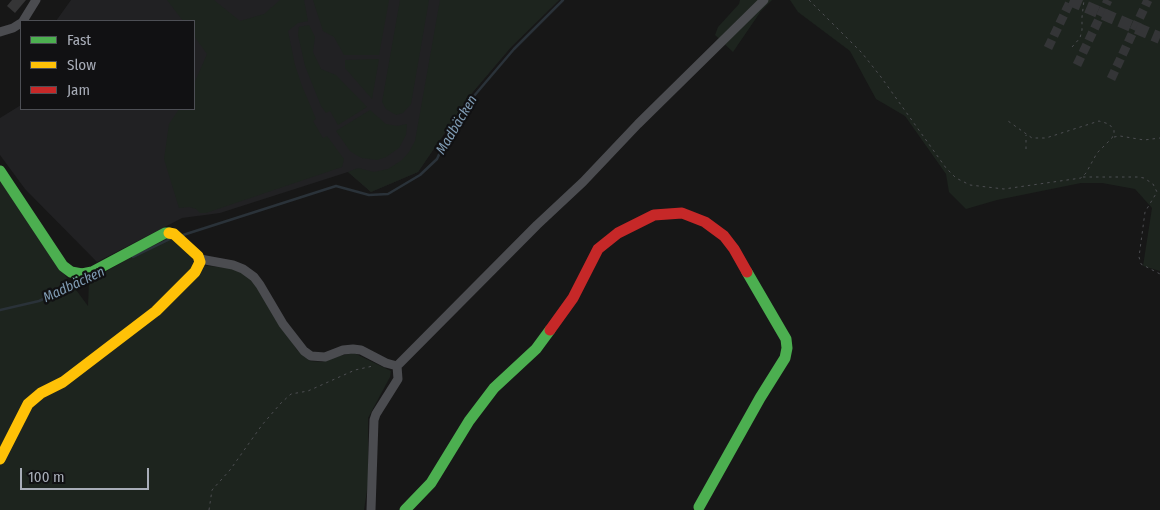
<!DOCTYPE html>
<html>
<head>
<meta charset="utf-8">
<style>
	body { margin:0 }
	#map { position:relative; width:1160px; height:510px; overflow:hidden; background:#171717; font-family:"Fira Sans Condensed",sans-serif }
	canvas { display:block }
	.legend { position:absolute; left:20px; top:20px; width:175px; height:90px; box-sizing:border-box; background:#111113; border:1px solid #4d4f55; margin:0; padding:6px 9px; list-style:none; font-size:15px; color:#a8adb8 }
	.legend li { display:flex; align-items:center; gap:10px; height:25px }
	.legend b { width:25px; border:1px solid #4d4f55 }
	.scale { position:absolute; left:20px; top:468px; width:129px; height:22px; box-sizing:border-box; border:2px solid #a8adb8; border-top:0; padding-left:6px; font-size:15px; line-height:18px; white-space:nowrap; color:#a8adb8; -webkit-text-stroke:4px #111113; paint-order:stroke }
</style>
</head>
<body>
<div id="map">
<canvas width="1160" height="510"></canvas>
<ul class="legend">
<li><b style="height:6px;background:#4caf50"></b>Fast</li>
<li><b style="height:6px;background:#ffc107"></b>Slow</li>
<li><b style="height:6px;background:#c62828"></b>Jam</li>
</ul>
<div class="scale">100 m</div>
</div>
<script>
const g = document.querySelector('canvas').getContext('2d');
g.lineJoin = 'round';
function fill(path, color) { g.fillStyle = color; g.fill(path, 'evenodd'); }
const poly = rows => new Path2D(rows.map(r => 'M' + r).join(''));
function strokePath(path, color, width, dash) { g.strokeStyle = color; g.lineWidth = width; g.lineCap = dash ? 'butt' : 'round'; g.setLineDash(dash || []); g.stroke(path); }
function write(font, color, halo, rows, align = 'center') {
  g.font = font + ' "Fira Sans Condensed",sans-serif'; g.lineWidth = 4.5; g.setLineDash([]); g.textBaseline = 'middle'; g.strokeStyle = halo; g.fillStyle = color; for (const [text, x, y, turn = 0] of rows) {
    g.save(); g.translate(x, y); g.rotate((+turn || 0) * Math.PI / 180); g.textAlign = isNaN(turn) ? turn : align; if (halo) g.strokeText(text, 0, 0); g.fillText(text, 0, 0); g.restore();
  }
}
fill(poly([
	[71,0,559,0,511,47,472,93,418,172,371,192,348,172,220,213,182,218,97,262,25,189,0,155,0,118,21,105,21,109,194,109,194,21,56,21]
]), '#212123');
fill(poly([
	[167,0,214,0,240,21,264,14,280,0,304,0,308,21,298,23,288,31,295,65,302,86,316,119,313,121,323,138,327,136,344,159,342,167,206,213,200,213,196,209,189,207,179,208,164,159,169,124,179,109,194,109,194,84,207,54,194,36,194,21,183,21],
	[313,0,389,0,379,55,344,55,334,37,323,31],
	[400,0,429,0,411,104,403,113,396,115,386,109,382,102],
	[440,0,559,0,511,47,472,93,418,172,371,192,348,172,358,168,374,172,388,169,402,160,409,152,415,141],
	[740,0,772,0,761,11,733,52,715,35,718,27,739,4],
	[790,0,1160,0,1160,271,1143,266,1152,208,1135,189,1102,183,1081,183,997,200,966,209,949,192,946,174,905,116,876,99,850,51,798,12],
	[309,25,315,37,313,52,321,69,336,75,367,107,338,125,330,111,326,113,321,106,305,66,298,35,299,27],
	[379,59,372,99,345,68,345,60],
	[370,110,386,124,397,126,407,124,406,135,399,148,386,157,377,160,362,158,356,155,350,151,336,131],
	[0,176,65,275,88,306,89,281,167,237,173,237,198,265,229,268,242,271,255,282,297,350,310,361,322,362,339,356,354,353,391,371,390,377,368,418,368,484,364,510,0,510]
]), '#1d241e');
strokePath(poly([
	[183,235,336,186,369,195,388,194,420,175,437,159,448,135,474,96,514,49,563,0],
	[133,257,170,239],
	[0,310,39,301,87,279]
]), '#2a3239', 2.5);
fill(poly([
	[12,0,26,0,15,13,7,6]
]), '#353536');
strokePath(poly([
	[1048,48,1071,0],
	[1077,65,1108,0],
	[1111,79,1148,0]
]), '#343537', 9, [9, 4.5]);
strokePath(poly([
	[1070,0,1160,38]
]), '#343537', 12, [12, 6]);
strokePath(poly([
	[809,0,862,53,881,77,946,168,956,178,970,185,1004,189,1081,178,1086,173,1097,153,1112,138,1114,133,1114,130,1109,124,1099,121,1046,138,1032,138,1008,121],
	[1072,47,1080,38,1082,30,1082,17,1084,0],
	[1114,137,1120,136,1144,140,1160,138],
	[1026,149,1026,135],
	[1083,177,1138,177,1144,178,1153,184,1157,192,1145,212,1139,257,1141,264,1160,274],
	[209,510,212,490,230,470,262,425,281,403,291,394,308,391,355,370,373,366]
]), '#4d4e52', 1, [2.5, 4]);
strokePath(poly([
	[23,21,36,0],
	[0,32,13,28,21,23],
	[200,259,233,265,243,269,254,277,260,285,283,324,304,351,311,356,325,357,343,350,353,349,361,350,386,363,397,366,398,379,376,414,374,420,371,510],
	[397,366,537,225,583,182,638,124,764,0]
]), '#4b4c50', 9);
strokePath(poly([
	[0,171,63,266,71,272,82,274,92,272,165,233,169,233],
	[699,507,760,398,785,358,787,348,786,339,747,272],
	[405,510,431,483,469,421,494,388,536,349,550,330]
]), '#4caf50', 11);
strokePath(poly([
	[0,459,28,404,41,393,63,382,156,311,195,272,200,262,198,256,174,234,169,233]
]), '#ffc107', 11);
strokePath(poly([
	[550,330,573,298,598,249,618,233,654,215,682,213,705,222,724,236,734,249,747,272]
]), '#c62828', 11);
write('italic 14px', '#7f9bb3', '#111113', [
	["Madbäcken",457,125,-59],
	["Madbäcken",74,285,-25]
]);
</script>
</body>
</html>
